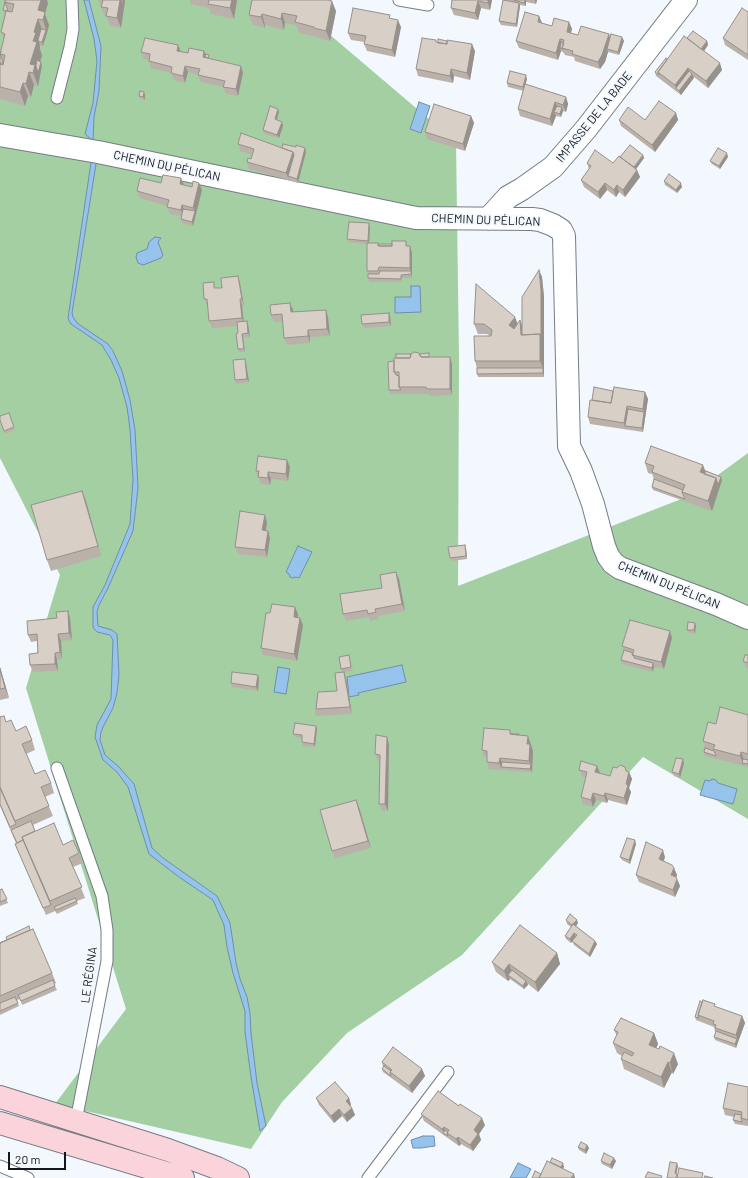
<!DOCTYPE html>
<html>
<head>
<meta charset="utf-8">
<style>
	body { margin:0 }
	#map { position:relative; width:748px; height:1178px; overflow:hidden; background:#f2f8fe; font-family:Barlow,sans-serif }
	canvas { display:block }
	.scale { position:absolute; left:8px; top:1152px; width:58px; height:18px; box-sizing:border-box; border:2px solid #14171b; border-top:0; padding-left:5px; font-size:12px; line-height:14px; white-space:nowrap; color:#14171b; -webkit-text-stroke:3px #f2f8fe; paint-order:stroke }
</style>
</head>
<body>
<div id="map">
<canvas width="748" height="1178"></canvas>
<div class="scale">20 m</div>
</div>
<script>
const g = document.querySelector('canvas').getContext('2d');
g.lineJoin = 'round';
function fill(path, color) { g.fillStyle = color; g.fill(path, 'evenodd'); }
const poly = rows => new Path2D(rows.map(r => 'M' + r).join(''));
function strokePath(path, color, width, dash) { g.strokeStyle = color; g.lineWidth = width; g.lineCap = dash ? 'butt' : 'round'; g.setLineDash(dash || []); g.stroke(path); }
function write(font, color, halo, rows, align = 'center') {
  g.font = font + ' Barlow,sans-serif'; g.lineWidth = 3.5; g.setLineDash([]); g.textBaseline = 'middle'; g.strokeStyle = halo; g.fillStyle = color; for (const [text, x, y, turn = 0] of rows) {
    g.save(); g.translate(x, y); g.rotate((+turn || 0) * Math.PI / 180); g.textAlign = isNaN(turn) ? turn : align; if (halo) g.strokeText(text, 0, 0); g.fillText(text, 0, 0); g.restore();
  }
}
fill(poly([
	[0,0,289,0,456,142,459,359,458,586,689,496,748,453,748,819,643,757,462,955,347,1033,282,1102,251,1149,55,1104,126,1009,26,688,60,575,0,458]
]), '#a3cfa3');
const water = poly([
	[84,0,89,0,101,46,99,91,94,117,93,141,85,134,93,103,97,61,94,39,84,0],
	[419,102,430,106,421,133,410,129,419,102],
	[92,156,97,158,72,313,73,317,77,323,108,344,113,351,122,371,130,400,135,430,138,488,133,531,108,588,99,605,97,612,98,626,112,630,117,634,119,675,117,693,113,708,104,725,101,732,100,740,105,755,118,766,134,784,152,848,163,858,217,896,230,923,236,963,240,979,247,997,250,1013,251,1033,257,1083,266,1126,260,1131,251,1077,245,1032,245,1011,233,973,227,947,224,925,213,900,179,877,149,854,128,787,117,772,103,760,95,737,97,725,111,699,113,640,110,635,97,632,95,630,93,627,93,607,105,585,130,524,133,479,130,429,127,407,119,378,111,360,102,345,71,324,69,321,68,318,92,156],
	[155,237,161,238,158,242,163,255,161,258,143,265,138,263,136,257,137,253,147,249,149,242,155,237],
	[411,286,420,286,421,312,395,313,395,297,411,297,411,286],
	[298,546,312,552,299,578,296,577,292,578,290,577,289,574,286,572,298,546],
	[402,665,406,682,358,693,359,695,349,697,347,677,402,665],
	[278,667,290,669,286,694,274,692,278,667],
	[712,779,716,780,718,783,737,789,733,804,700,795,705,780,710,781,712,779],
	[423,1136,434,1136,435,1146,421,1148,413,1148,411,1140,423,1136],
	[518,1163,531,1169,526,1178,510,1178,518,1163]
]);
fill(water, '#96c3ec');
strokePath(water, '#6f8fad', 1);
const lane = poly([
	[399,0,428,5],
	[57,98,70,47,73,29,72,0],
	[57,768,102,896,107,930,107,961,76,1121],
	[0,1166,28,1178],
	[368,1178,448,1072]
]);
const street = poly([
	[0,135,98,152,416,218,532,219,540,220,553,225,561,230,564,236,569,446,581,471,593,504,604,546,608,556,613,563,620,568,716,604,748,618],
	[488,219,508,197,522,189,553,167,586,129,686,0]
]);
const secondary = poly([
	[0,1097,168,1150,217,1168,238,1178],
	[0,1123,183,1178]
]);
strokePath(lane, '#747c85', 13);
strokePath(street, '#747c85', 24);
strokePath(secondary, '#747c85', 24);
strokePath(lane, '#fff', 11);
strokePath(street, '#fff', 22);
strokePath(secondary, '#fbd3da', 22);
fill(poly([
	[5,0,48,3,45,14,49,25,43,46,40,46,40,49,42,56,40,62,42,66,39,77,40,78,38,86,34,85,31,97,28,96,25,106,0,99,0,54,4,40,1,32,6,14,4,14,3,10],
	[98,0,125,0,121,28,110,26,107,18,105,17,101,7,102,5,100,4],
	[190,0,237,0,234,19,211,14,209,8,191,4],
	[252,0,336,11,330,41,318,38,317,37,299,33,296,25,285,23,284,30,265,25,265,28,253,25,249,15],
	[452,0,492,0,490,10,481,8,478,20,454,15,451,8],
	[505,0,537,0,536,4,526,2,526,6,520,5,520,6,517,27,501,25,499,21],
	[748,12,748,60,725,45,723,38],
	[539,16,542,23,552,26,569,22,572,29,571,33,578,35,609,34,610,38,624,41,619,55,608,52,605,62,600,69,575,61,574,57,565,55,563,52,561,51,558,60,519,48,516,41],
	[391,19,401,27,395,57,367,51,364,44,365,42,351,40,348,33],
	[687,38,707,41,708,45,704,51,722,70,708,88,694,77,681,95,656,76,655,72],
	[437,42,475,51,470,80,454,76,453,83,418,76,416,69],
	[204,51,206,54,210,58,243,73,238,96,226,94,223,87,201,82,198,75,188,72,185,83,174,80,171,73,151,68,149,60,144,59,141,52,181,52,188,53],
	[527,79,525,84,566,97,568,104,566,112,563,111,561,117,556,116,552,126,520,116,518,109,524,91,508,87,507,83],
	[144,92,145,95,145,100,140,99,139,96],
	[279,112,277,120,283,126,279,138,264,134,263,130],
	[676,113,678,120,655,152,621,126,619,120,645,120],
	[471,116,474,123,465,151,427,139,425,132],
	[238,144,282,148,296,147,305,148,306,152,298,183,249,169,247,162,251,159,252,155,240,151],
	[643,155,644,158,636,169,640,177,625,197,619,192,616,197,607,190,600,199,584,187,581,180,589,169,587,163,613,163,620,157],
	[728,157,720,169,712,164,710,161],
	[664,181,682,187,677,193,665,185],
	[161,183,183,185,202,190,193,226,182,223,181,219,181,216,170,214,167,206,140,198,137,191],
	[370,227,369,243,378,243,379,246,406,241,408,246,410,246,412,253,412,278,402,278,402,282,369,282,367,271,367,244,348,242,347,239],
	[539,270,542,277,544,297,544,377,478,377,477,374,477,368,475,361,490,336,487,334,478,334,474,324,518,323,520,320,522,326],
	[240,283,244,306,242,306,244,321,247,321,248,324,250,337,243,338,245,352,239,352,238,349,238,326,212,328,209,321,208,306,207,306,204,299,216,288,222,288],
	[290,303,293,312,328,317,330,336,310,337,310,343,287,345,284,338,283,321,274,322,271,315],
	[390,316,391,326,364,328,362,324],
	[430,357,450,357,452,364,452,395,430,396,429,394,390,394,389,390,394,361],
	[246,363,249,382,236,384,235,380],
	[613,391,645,392,648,399,643,432,590,424,588,417],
	[9,413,15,430,5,434,0,420],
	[287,460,290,467,288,481,271,479,270,485,261,484,256,471],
	[645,463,706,471,721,477,722,480,712,511,653,490,652,487,654,479,652,474,648,473],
	[86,501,101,556,51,571,47,560],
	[267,522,266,530,270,538,267,557,238,554,235,547],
	[465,545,466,548,467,559,452,561,450,558],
	[399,579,405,611,378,616,378,619,370,621,369,617,346,621,343,614,382,588],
	[270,613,298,614,298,618,303,625,297,661,263,655,261,648],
	[70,618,72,640,61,641,62,659,57,660,58,671,33,672,30,665,38,653,37,641,31,642,28,635],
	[695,623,696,626,695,634,689,633,687,630],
	[672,638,664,669,654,667,653,672,622,664,621,660,624,650,622,646],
	[748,655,748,669,746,668,743,661],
	[350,659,353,671,344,672,346,679,352,714,316,716,315,712,317,696,337,691,342,672,341,669],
	[0,667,9,698,0,700],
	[259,679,258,691,232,687,231,683],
	[748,715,748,767,705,756,704,752,705,748,703,741,716,724],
	[0,717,16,731,32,740,35,750,26,754,35,774,51,783,54,793,45,797,53,816,33,825,35,831,79,853,83,863,73,867,85,898,77,901,78,904,57,914,55,911,46,915,18,851,15,844,16,843,0,806],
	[317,729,315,747,303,746,302,742,302,738,295,737,293,734],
	[510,730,511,734,519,735,531,743,531,745,533,751,532,772,489,769,487,762,487,757,484,757,482,750],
	[389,744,388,811,382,811,379,804,380,762,378,761,375,754],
	[684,763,680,778,674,776,672,772],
	[597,766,600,773,610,776,626,771,629,772,632,779,629,788,631,792,627,805,608,800,607,803,596,800,593,807,583,804,581,797,586,778,582,776,579,770],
	[356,800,371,848,335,858,332,851],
	[636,844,630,864,622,860,620,857],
	[665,857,664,861,674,868,677,875,676,877,680,886,675,897,639,882,636,875],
	[2,889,8,903,0,906,0,890],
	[566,920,578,923,576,926,595,941,597,944,590,957,574,945,572,941,576,937,571,943,566,939,565,936,571,927,567,924],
	[0,943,52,973,56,983,54,984,57,990,22,1005,20,999,17,1000,19,1006,0,1015],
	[557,953,560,964,538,992,528,984,524,989,510,979,508,981,496,972,492,962],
	[716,1007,742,1016,745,1023,736,1048,715,1040,714,1037,716,1032,715,1031,714,1027,696,1020,695,1017],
	[614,1030,654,1033,658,1044,656,1048,678,1064,673,1074,672,1072,664,1088,624,1069,621,1059,622,1056,617,1053,613,1043,617,1036],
	[382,1062,422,1069,425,1076,412,1093,383,1072,382,1069,383,1067],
	[748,1087,748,1126,735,1124,733,1120,734,1117,725,1115,723,1108],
	[316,1098,349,1098,351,1105,350,1106,352,1108,355,1115,347,1122,342,1116,334,1123,319,1105],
	[421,1114,485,1125,479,1134,481,1140,473,1151,461,1144,459,1146,424,1121],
	[587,1145,589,1148,586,1154,579,1150,578,1147],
	[601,1161,616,1161,612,1169,602,1164]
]), '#bab2aa');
fill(poly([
	[41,0,47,0,48,3,45,14,49,25,47,33,43,20,38,10],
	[118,0,121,0,124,8,121,28,117,18],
	[123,0,125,0,125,1,124,8,123,5],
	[232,0,237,0,234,19,230,8],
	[488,0,492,0,490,10,488,3],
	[525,0,526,0,526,6,524,3],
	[535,0,537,0,536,4,535,1],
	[332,1,336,11,330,41,326,31],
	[478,1,481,8,478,20,475,13],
	[519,3,520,6,517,27,516,24],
	[282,13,285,23,284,30,281,19],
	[262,14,265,25,265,28,261,17],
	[539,16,542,23,538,22],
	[38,19,43,32,39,42,40,46,40,49,42,56,37,71,41,62,42,66,38,86,30,64,34,32],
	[398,20,401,27,395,57,392,50],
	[569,22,572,29,569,39,567,32],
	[46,30,47,33,43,46,42,42],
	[609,34,611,41,607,49,608,52,605,62,600,69,598,62],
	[622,37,624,41,619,55,618,52],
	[560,39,563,46,560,48,561,51,558,60,556,53],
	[707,41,708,45,702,54,700,51],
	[472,44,475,51,470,80,467,73],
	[178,45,181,52,177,51],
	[204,51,207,58,203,57],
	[720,63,722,70,708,88,706,81],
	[185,66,188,72,185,83,183,76],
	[241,66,243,73,238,96,236,89],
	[688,68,690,75,676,88,675,85],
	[451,69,454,76,453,83,450,76],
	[29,72,34,85,31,97,26,84],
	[692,74,694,78,681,95,679,91],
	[526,75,527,79,524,91,523,87],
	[23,83,28,96,25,106,20,92],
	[144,92,145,95,145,100,143,97],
	[566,97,568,104,566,112,563,105],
	[555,102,558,109,554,112,556,116,552,126,550,119],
	[562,107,563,111,561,117,560,114],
	[278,109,279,112,276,123,275,119],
	[676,113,678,120,655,152,652,145],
	[471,116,474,123,465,151,463,144],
	[282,122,283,126,279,138,277,135],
	[305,148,306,152,298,183,297,179],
	[293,152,295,158,288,176,289,180,286,173],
	[727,153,728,157,720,169,719,166],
	[643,155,644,158,634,172,633,169],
	[637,170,640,177,625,197,623,190],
	[181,178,184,185,180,184],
	[199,183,202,190,193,226,192,222,195,211,193,208],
	[605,183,607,190,600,199,598,192],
	[681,183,682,187,677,193,676,190],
	[617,185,619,192,616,197,614,190],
	[182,205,185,212,183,217,181,210],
	[369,223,370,227,369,244,368,241],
	[410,246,412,253,412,278,410,268],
	[539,270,542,277,544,297,544,377,543,373,543,368,540,361],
	[238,276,240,283,244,306,242,299],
	[240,299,242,306,244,325,242,318],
	[290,303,293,310,294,319,291,312],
	[326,310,328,317,330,336,327,329],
	[389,313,390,316,391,326,389,322],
	[515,317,519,327,512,335,509,325],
	[520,320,524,330,522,338,521,335],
	[247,321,248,324,250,337,248,333],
	[308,330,310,337,310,343,308,336],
	[242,334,243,338,245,352,244,349],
	[450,357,452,364,452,395,450,389],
	[245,359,246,363,249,382,247,379],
	[645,392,648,399,643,432,642,428,644,412,643,409],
	[627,406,629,413,625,426,624,423],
	[287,460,290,467,288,481,286,474],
	[703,465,707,475,700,472],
	[268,472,271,479,270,485,268,478],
	[721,477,722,480,712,511,708,501,716,478],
	[82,491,86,501,101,556,98,546],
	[265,515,267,522,265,537,262,530],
	[268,531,270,538,267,557,265,550],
	[465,545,466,548,467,559,466,556],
	[396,572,399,579,405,611,402,604],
	[295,607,298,614,297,624,294,617],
	[68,611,70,618,72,640,69,633],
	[300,618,303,625,297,661,294,654],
	[695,623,696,626,695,634,694,630],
	[670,631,672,638,664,669,661,662],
	[58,634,61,641,62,659,60,652],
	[55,653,57,660,58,671,55,664],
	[653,663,654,667,653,672,652,668],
	[0,667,9,698,5,688,0,669],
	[344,672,346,679,352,714,350,707],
	[258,675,259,679,258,691,256,687],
	[316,726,317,729,315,747,314,744],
	[528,736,533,751,532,772,530,769,531,764,529,761,527,744],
	[387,737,389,744,388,811,385,804],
	[741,752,745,762,742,763,744,766,740,756],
	[500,758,503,765,501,767,499,763],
	[683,759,684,763,680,778,679,774],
	[597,766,600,773,598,779,595,772],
	[629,772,632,779,629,788,631,792,627,805,624,798,626,784],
	[593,793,596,800,593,807,591,800],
	[605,793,608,800,607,803,604,796],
	[356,800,359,807,371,848,368,841],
	[635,840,636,844,630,864,629,860],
	[663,850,665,857,661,866,659,859],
	[674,868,677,875,674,882,671,875],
	[677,879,680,886,675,897,673,890],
	[577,920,578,923,574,929,572,925],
	[574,933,576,937,571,943,570,939],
	[595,941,597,944,590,957,589,954],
	[557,953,560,964,538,992,535,982],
	[509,964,513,974,508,975,510,979,508,981,504,971],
	[526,981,528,985,524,989,523,986],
	[742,1016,745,1023,738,1042,736,1035],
	[654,1033,658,1044,653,1055,649,1045],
	[737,1039,738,1042,736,1048,735,1044],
	[674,1053,678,1064,673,1074,670,1063],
	[668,1062,672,1072,664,1088,661,1077],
	[422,1069,425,1076,412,1093,409,1086],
	[349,1098,351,1105,348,1108,346,1101],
	[352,1108,355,1115,347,1122,344,1115],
	[339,1109,342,1116,334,1123,331,1116],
	[482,1118,485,1125,479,1134,481,1140,473,1151,470,1145,474,1130],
	[444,1127,446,1134,443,1133,445,1136,442,1129],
	[458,1137,461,1144,459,1146,456,1139],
	[587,1145,589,1148,586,1154,585,1150],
	[614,1158,616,1161,612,1169,610,1165],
	[563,1163,564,1167,561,1173,560,1170],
	[677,1163,678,1166,676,1177,675,1173],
	[574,1174,575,1178,571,1178]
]), '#97918b');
const building = poly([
	[5,0,41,0,38,10,45,12,43,20,38,19,34,32,36,33,33,41,37,42,30,64,35,65,33,73,29,72,26,84,23,83,20,92,0,87,0,64,3,65,5,55,0,54,5,34,1,32,6,11,12,12,14,4,5,2,5,0],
	[103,0,120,0,117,18,106,16,108,8,101,7,103,0],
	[121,0,123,0,123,5,121,0],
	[209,0,232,0,230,8,208,4,209,0],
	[252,0,328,0,332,1,326,31,314,28,314,27,295,22,297,16,282,13,281,19,262,14,261,17,249,15,252,0],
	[452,0,488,0,488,3,478,1,475,13,451,8,452,0],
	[503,0,519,3,516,24,499,21,503,0],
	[514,0,525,0,524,3,514,0],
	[5,2,8,11,3,10,5,2],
	[353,8,390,15,389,18,398,20,392,50,364,44,366,36,348,33,353,8],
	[742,8,748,12,748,55,723,38,742,8],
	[525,12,539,16,538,22,552,26,554,18,569,22,567,32,578,35,581,26,609,34,602,55,598,62,572,54,573,51,562,48,564,40,560,39,556,53,516,41,525,12],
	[41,29,46,30,42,42,39,42,38,40,41,29],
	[693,31,707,41,701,49,687,38,693,31],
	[611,34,622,37,618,52,607,49,611,34],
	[684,36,720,63,706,81,688,68,675,85,658,72,684,36],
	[145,38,178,45,177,51,188,53,189,48,204,51,203,57,241,66,236,89,223,87,225,81,198,75,200,69,185,66,183,76,171,73,172,67,149,61,150,54,141,52,145,38],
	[422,38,436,40,436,42,447,44,447,40,472,44,467,73,451,69,450,76,416,69,422,38],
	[438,39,447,41,447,44,438,43,438,39],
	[561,42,564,43,562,48,564,49,560,48,561,42],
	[1,52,0,54,3,62,3,63,0,63,0,54,1,52],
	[206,54,209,55,208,58,205,57,206,54],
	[666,58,667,60,658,72,659,75,655,72,666,58],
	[37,60,41,62,38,73,36,66,37,60],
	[510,71,526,75,523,87,507,83,510,71],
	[689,71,692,74,679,91,676,88,689,71],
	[525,84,566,97,563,105,555,102,550,119,518,109,525,84],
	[140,91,144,92,143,97,139,96,140,91],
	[659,101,676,113,652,145,619,120,628,107,645,120,659,101],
	[434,104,471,116,463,144,425,132,434,104],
	[270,106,278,109,275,119,282,122,277,135,263,130,270,106],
	[557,106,562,107,560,114,554,112,557,106],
	[241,133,293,152,286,173,247,162,248,158,251,159,254,149,238,144,241,133],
	[283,144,296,147,296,145,305,148,297,179,288,176,294,155,293,152,282,148,283,144],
	[630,145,643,155,634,167,620,157,630,145],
	[718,148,727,153,719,166,710,161,718,148],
	[595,150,613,163,619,156,637,170,623,190,617,185,614,190,605,183,598,192,581,180,591,166,587,163,595,150],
	[669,174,681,183,676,190,664,181,669,174],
	[163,175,181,178,180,184,192,187,193,181,199,183,193,208,182,205,181,210,167,207,169,200,137,191,140,178,161,183,163,175],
	[183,209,195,211,192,222,181,219,183,209],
	[349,222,369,223,368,241,347,239,349,222],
	[392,241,406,241,406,246,410,246,410,268,379,267,378,271,367,271,367,243,378,243,378,246,392,246,392,241],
	[379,244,392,244,392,246,379,246,379,244],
	[539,270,541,290,541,337,540,334,522,335,522,297,539,270],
	[380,271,411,271,411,274,401,275,401,279,368,278,368,274,379,274,380,271],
	[238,276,242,299,240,299,242,318,209,321,207,299,204,299,203,283,214,282,214,288,222,288,221,278,238,276],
	[476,284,515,317,509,325,514,329,520,320,521,335,540,334,540,361,475,361,474,336,491,336,492,330,484,324,474,324,476,284],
	[290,303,291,312,326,310,327,329,308,330,308,336,284,338,282,314,271,315,270,305,290,303],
	[389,313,389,322,362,324,361,315,389,313],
	[247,321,248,333,242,334,244,349,238,349,236,334,238,333,237,322,247,321],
	[414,352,419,353,421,357,450,357,450,389,427,389,426,387,399,387,399,372,394,372,394,358,410,358,411,354,414,352],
	[429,353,429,357,421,357,419,354,429,353],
	[396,354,411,354,410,358,396,358,396,354],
	[245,359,247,379,235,380,233,360,245,359],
	[394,361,394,372,396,375,399,376,399,387,401,390,389,390,388,362,394,361],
	[477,368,543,368,543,373,477,374,477,368],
	[594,387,613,391,611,403,592,400,594,387],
	[614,387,645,392,643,409,627,406,624,423,588,417,590,400,611,403,614,387],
	[628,409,644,412,642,428,625,426,628,409],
	[9,413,14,427,4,431,0,420,0,416,9,413],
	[651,446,703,465,700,472,716,478,708,501,682,492,685,485,652,472,654,466,645,463,651,446],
	[258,456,287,460,286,474,268,472,268,478,258,477,259,471,256,471,258,456],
	[706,471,721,477,718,485,716,478,704,474,706,471],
	[654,479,683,490,682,492,685,499,652,487,654,479],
	[82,491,98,546,47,560,31,505,82,491],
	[240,511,265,515,262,530,268,531,265,550,235,547,240,511],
	[465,545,466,556,450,558,448,547,465,545],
	[396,572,402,604,375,609,376,612,368,614,367,610,343,614,340,594,382,588,380,575,396,572],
	[272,604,295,607,294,617,300,618,294,654,261,648,266,613,270,613,272,604],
	[68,611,69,633,58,634,60,652,55,653,55,664,30,665,29,654,38,653,37,634,28,635,27,621,57,618,56,612,68,611],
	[630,620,670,631,661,662,632,655,634,650,622,646,630,620],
	[688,622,695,623,694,630,687,630,688,622],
	[624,650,633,653,632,655,634,655,634,658,653,663,652,668,621,660,624,650],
	[349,655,351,667,341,669,339,657,349,655],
	[745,655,748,655,748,663,743,661,745,655],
	[0,669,5,688,0,689,0,669],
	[232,672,258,675,256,687,231,683,232,672],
	[344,672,350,707,316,709,318,692,337,691,335,673,344,672],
	[720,707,748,715,748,754,741,752,740,756,713,749,715,745,703,741,708,722,716,724,720,707],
	[4,716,6,722,11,720,16,731,26,726,32,740,22,744,35,774,45,770,51,783,41,787,49,806,15,821,0,787,0,717,4,716],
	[295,723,316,726,314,744,302,742,302,735,293,734,295,723],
	[484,728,510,730,510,734,528,736,527,744,530,744,529,761,500,758,499,763,487,762,487,751,482,750,484,728],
	[511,734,519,734,519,735,511,734],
	[376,735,387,737,385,804,379,804,380,755,375,754,376,735],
	[705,748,714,751,716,756,704,752,705,748],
	[676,758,683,759,679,774,672,772,676,758],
	[743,759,748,760,748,764,742,763,743,759],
	[581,761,597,766,595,772,610,776,613,767,617,768,620,765,625,767,626,771,629,772,626,784,628,785,624,798,605,793,604,796,593,793,591,800,581,797,587,772,579,770,581,761],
	[502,762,531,764,530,769,501,767,502,762],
	[0,788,16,824,10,827,0,804,0,788],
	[356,800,368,841,332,851,320,810,356,800],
	[31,821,35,831,22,837,23,840,17,843,11,830,31,821],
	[54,823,63,845,73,840,79,853,69,858,82,887,50,901,22,837,54,823],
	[627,838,635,840,629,860,620,857,627,838],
	[23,840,51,905,43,908,15,844,23,840],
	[646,842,663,850,659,859,672,865,674,868,671,875,676,877,677,879,673,890,636,875,646,842],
	[2,889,7,899,0,902,0,890,2,889],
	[75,898,77,901,56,910,54,907,75,898],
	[570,914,577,920,572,925,566,920,570,914],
	[573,924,595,941,589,954,572,941,577,935,574,933,570,939,565,936,573,924],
	[520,925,557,953,535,982,509,964,504,971,492,962,520,925],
	[29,926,30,930,0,943,7,940,6,937,29,926],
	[33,929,52,973,0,996,0,943,33,929],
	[512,970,526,981,523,986,508,975,512,970],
	[53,980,55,986,21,1001,18,995,53,980],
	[15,997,18,1003,0,1011,0,1003,15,997],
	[703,1000,715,1004,714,1006,742,1016,736,1035,715,1028,716,1025,713,1024,714,1021,698,1015,703,1000],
	[700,1001,702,1002,698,1015,699,1018,695,1017,700,1001],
	[621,1018,654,1033,649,1045,659,1049,660,1046,674,1053,670,1063,668,1062,661,1077,621,1059,624,1052,632,1056,634,1053,613,1043,618,1032,614,1030,621,1018],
	[716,1031,737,1039,735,1044,714,1037,716,1031],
	[393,1047,422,1069,409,1086,390,1072,392,1070,382,1062,393,1047],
	[384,1066,391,1071,390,1072,391,1076,382,1069,384,1066],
	[335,1082,349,1098,346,1101,352,1108,344,1115,339,1109,331,1116,316,1098,335,1082],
	[728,1083,748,1087,748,1120,741,1118,742,1112,723,1108,728,1083],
	[438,1091,459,1106,460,1104,482,1118,474,1130,478,1134,470,1145,458,1137,456,1139,447,1133,449,1130,444,1127,442,1129,421,1114,438,1091],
	[735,1114,742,1115,741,1118,742,1122,733,1120,735,1114],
	[445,1130,448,1132,447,1133,448,1136,443,1133,445,1130],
	[581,1142,587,1145,585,1150,578,1147,581,1142],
	[604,1153,614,1158,610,1165,601,1161,604,1153],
	[552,1158,563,1163,561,1167,550,1162,552,1158],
	[547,1161,574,1174,571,1178,539,1178,547,1161],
	[670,1162,677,1163,675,1173,677,1174,676,1178,667,1178,670,1162],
	[679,1168,703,1173,702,1178,677,1178,679,1168],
	[535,1171,541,1174,539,1178,532,1178,535,1171],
	[648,1172,662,1176,661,1178,647,1178,645,1177,648,1172],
	[705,1176,713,1178,704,1178,705,1176]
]);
fill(building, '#d8cfc6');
strokePath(building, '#97918b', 1);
write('12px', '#14171b', '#f2f8fe', [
	["IMPASSE DE LA BADE",594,117,-51],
	["CHEMIN DU PÉLICAN",167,166,12],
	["CHEMIN DU PÉLICAN",486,220,2],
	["CHEMIN DU PÉLICAN",669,585,22],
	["LE RÉGINA",89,975,-82]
]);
</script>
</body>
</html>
